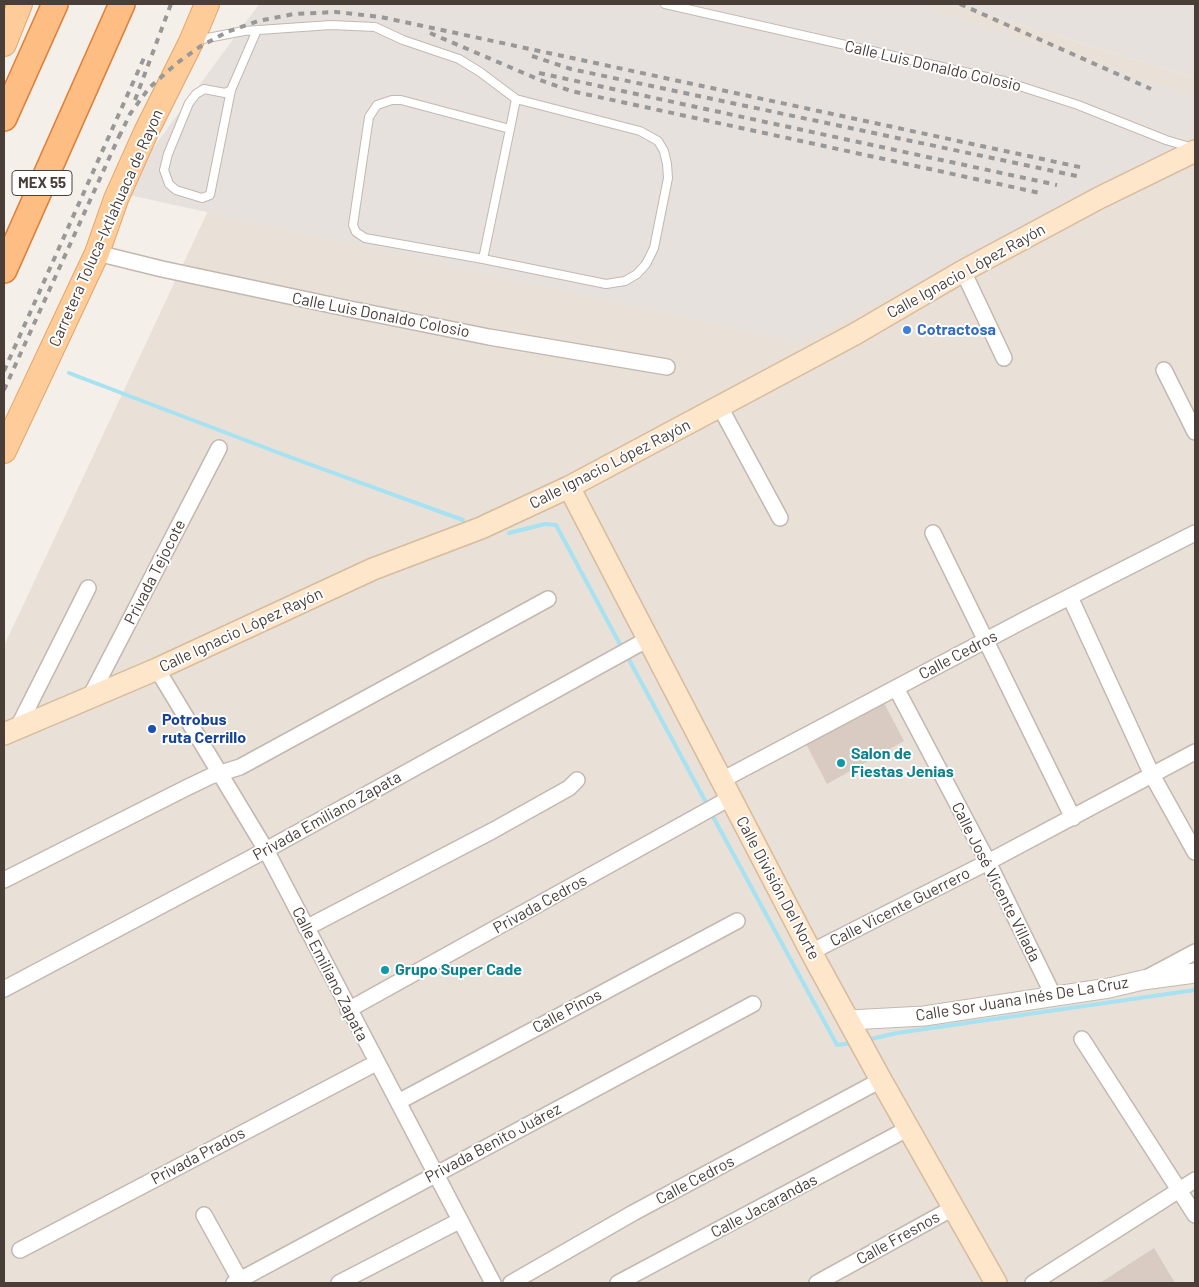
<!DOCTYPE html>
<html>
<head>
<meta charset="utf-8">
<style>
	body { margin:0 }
	#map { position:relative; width:1199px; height:1287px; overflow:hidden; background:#f5efe9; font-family:Barlow,sans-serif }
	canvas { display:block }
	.frame { position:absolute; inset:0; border:5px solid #493e38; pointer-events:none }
</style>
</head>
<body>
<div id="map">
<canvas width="1199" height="1287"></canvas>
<div class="frame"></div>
</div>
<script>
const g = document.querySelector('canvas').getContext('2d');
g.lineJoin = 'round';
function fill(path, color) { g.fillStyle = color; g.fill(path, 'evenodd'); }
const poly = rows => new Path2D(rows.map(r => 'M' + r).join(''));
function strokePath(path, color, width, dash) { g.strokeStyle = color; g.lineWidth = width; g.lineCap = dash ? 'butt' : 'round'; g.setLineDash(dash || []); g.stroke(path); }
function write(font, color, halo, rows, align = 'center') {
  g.font = font + ' Barlow,sans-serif'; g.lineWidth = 4; g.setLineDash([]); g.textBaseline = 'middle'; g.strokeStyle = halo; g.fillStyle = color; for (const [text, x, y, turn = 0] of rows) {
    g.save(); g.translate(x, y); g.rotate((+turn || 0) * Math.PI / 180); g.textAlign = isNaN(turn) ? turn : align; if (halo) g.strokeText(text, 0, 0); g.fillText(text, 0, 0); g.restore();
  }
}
fill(poly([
	[305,4,954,4,1195,78,1195,1283,4,1283,4,646]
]), '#e9e0d8');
fill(poly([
	[259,4,914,4,1195,97,1195,148,797,342,120,193],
	[954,4,1195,4,1195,78]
]), '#e7e1de');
strokePath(poly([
	[69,373,287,456,463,520],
	[509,533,545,524,556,525,622,648],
	[626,654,708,806],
	[711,813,837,1045,853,1043],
	[867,1040,897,1033,1195,990]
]), '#a6e2f1', 4);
fill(poly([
	[883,701,904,741,827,784,804,740],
	[1154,1248,1175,1283,1100,1283]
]), '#d9cbc2');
const service = poly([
	[665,4,1004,81,1078,105,1166,140,1193,148],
	[197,40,244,31,331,25,375,27,403,40,459,59,480,72,516,99,640,131,658,141,664,151,667,164,668,178,654,248,646,264,637,274,625,281,606,284,483,259,365,238,356,232,353,225,369,117,377,105,392,100,401,100,510,129,516,99],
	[231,90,225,93,204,89,196,94,189,103,168,154,164,170,169,184,176,190,202,198,210,195,231,90,257,30],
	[483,259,510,129]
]);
const minor = poly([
	[97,253,162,269,350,309,489,337,667,367],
	[963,271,1004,358],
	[1164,370,1195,432],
	[720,407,780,518],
	[933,533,1073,818],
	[1070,597,1152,775,1195,852],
	[157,669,266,850,493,1283],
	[896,688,988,862,1054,997],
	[90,697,219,448],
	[18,727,88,588],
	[722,780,1028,618,1195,533],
	[4,880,186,788,211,776,240,767,548,599],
	[306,928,492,831,569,788,577,780],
	[811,952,988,862,1195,752],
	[1150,976,1195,952],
	[4,989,266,850,648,639],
	[348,1010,730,798],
	[1082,1039,1195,1215],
	[398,1102,737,921],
	[204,1215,240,1280],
	[20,1250,376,1063],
	[234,1283,753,1004],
	[339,1283,459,1221],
	[511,1283,633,1213,881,1080],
	[618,1283,909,1128],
	[817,1283,953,1208],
	[1033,1283,1195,1180]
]);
const tertiary = poly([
	[849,1020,924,1016,1109,988,1143,980,1195,973]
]);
const secondary = poly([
	[569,487,811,952,881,1080,996,1283],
	[4,734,157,669,373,569,481,528,569,487,855,334,963,271,1099,198,1195,151]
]);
const primary = poly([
	[4,44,20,4],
	[4,451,97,253,116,199,146,132,191,42,207,4]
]);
const trunk = poly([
	[4,118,55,4],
	[4,270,122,4]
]);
strokePath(service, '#c3b8af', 10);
strokePath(minor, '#c3b8af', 18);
strokePath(tertiary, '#c3b8af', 21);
strokePath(secondary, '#d7bb9c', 24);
strokePath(primary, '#e4a468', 26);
strokePath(trunk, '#de7f3a', 28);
strokePath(service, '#fff', 8);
strokePath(minor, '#fff', 15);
strokePath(tertiary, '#fff', 19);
strokePath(secondary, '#fee6ca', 21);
strokePath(primary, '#fecc99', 24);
strokePath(trunk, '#febd82', 25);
strokePath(poly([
	[960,4,1151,89],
	[430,33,540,80,571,91,1040,193],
	[532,56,571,69,1077,176],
	[539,73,1057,185],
	[135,100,171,4],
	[119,137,130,114,149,88,177,63,201,46,227,32,258,21,294,14,336,12,381,17,1084,168],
	[4,371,144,58],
	[4,390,121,132]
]), '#989898', 4, [6, 6]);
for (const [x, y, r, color] of [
	[907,330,5,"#3f7fe0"],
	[152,729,5,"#1a4fb4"],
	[841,763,5,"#0f9aa8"],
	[385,970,5,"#0f9aa8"]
]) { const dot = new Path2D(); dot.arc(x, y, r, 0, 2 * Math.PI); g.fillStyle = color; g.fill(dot); strokePath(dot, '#fff', 2); }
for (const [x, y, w] of [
	[42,183,60]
]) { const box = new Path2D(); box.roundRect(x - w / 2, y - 12.5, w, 25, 4); g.fillStyle = '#fff'; g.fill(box); strokePath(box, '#493e38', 1); }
write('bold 15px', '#493e38', null, [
	["MEX 55",42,183]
]);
write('16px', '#493e38', '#fff', [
	["Calle Luis Donaldo Colosio",933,66,13],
	["Carretera Toluca-Ixtlahuaca de Rayon",106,228,-66],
	["Calle Ignacio López Rayón",966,271,-29],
	["Calle Luis Donaldo Colosio",381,315,11],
	["Calle Ignacio López Rayón",610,464,-27],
	["Privada Tejocote",155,572,-63],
	["Calle Ignacio López Rayón",241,630,-25],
	["Calle Cedros",958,655,-28],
	["Privada Emiliano Zapata",327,816,-29],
	["Calle José Vicente Villada",996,882,63],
	["Calle División Del Norte",778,888,62],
	["Privada Cedros",540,904,-29],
	["Calle Vicente Guerrero",900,907,-27],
	["Calle Emiliano Zapata",330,974,63],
	["Calle Sor Juana Inés De La Cruz",1022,999,-9],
	["Calle Pinos",567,1011,-28],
	["Privada Benito Juárez",493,1143,-28],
	["Privada Prados",198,1156,-28],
	["Calle Cedros",695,1180,-28],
	["Calle Jacarandas",764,1206,-28],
	["Calle Fresnos",898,1238,-29]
]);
write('bold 16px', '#366cbe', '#fff', [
	["Cotractosa",917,330]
], 'left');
write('bold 16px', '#164399', '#fff', [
	["Potrobus",162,720],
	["ruta Cerrillo",162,738]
], 'left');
write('bold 16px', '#0d838f', '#fff', [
	["Salon de",851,754],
	["Fiestas Jenias",851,772],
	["Grupo Super Cade",395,970]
], 'left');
</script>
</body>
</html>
